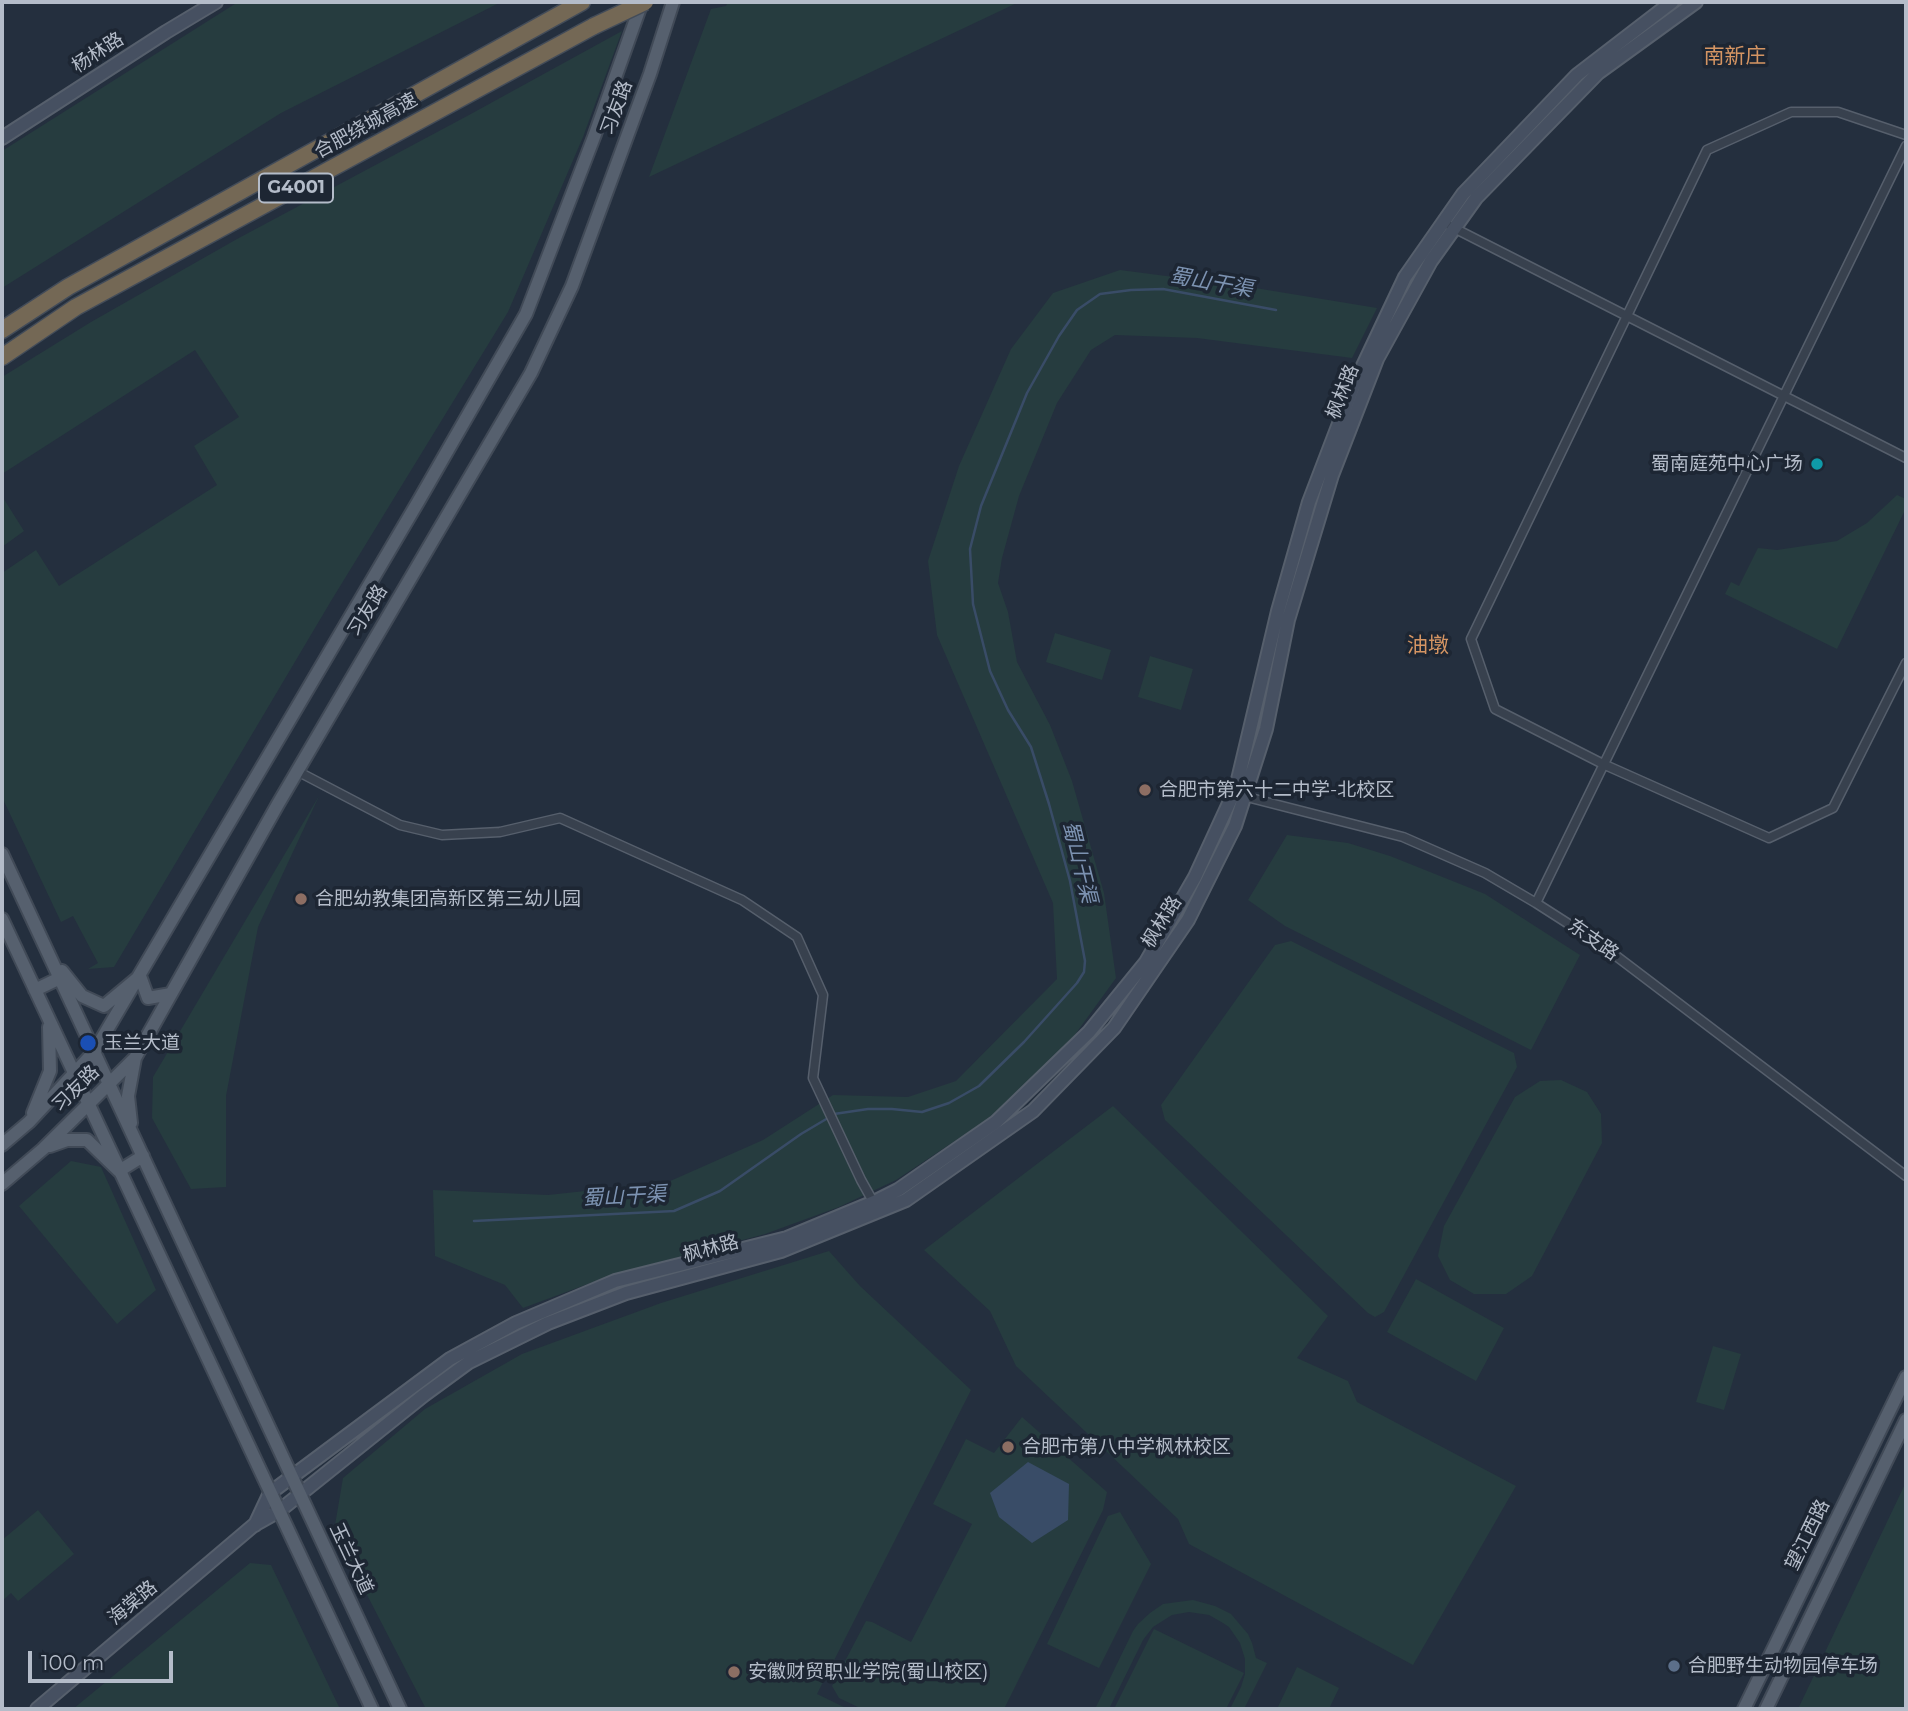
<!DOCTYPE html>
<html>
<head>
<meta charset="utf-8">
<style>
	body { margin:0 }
	#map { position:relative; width:1908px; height:1711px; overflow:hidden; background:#242f3e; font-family:Montserrat,sans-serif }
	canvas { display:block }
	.frame { position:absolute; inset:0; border:4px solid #b4bcc9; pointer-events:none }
	.scale { position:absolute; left:28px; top:1651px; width:145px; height:32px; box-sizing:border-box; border:4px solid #b4bcc9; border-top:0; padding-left:9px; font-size:21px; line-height:24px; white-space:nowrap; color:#b4bcc9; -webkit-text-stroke:5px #1d2633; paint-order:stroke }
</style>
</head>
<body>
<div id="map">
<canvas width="1908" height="1711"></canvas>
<div class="frame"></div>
<div class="scale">100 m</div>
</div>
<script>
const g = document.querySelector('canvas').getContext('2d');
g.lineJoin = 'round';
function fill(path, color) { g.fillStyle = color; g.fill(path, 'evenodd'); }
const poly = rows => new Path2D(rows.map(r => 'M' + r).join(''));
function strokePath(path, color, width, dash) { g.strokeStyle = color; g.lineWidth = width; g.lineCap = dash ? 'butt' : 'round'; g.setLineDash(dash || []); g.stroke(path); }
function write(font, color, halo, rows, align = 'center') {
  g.font = font + ' Montserrat,"Noto Sans SC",sans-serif'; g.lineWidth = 7; g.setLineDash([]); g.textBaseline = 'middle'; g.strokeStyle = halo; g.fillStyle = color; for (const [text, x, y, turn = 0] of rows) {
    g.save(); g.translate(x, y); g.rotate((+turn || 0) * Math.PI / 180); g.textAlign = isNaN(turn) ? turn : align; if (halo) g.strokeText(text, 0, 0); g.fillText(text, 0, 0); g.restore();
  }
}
fill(poly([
	[238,2,501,2,281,113,2,288,2,151],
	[728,2,1019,2,649,177,711,9,726,6],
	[622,31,583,137,508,312,331,601,114,967,88,969,98,963,73,916,61,922,2,797,2,573,36,550,59,586,217,485,194,446,239,417,195,350,2,474,2,377,91,322,237,239,469,115],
	[1120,270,1243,286,1377,308,1352,358,1197,338,1115,335,1091,350,1057,403,1019,496,1002,558,998,583,1008,612,1017,662,1050,725,1072,781,1104,893,1116,978,1066,1047,988,1119,896,1180,839,1207,765,1234,615,1274,523,1308,505,1285,435,1256,433,1190,548,1195,668,1182,763,1140,833,1095,908,1097,956,1081,1057,979,1053,903,937,635,928,561,959,466,1011,349,1053,293],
	[1897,495,1906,499,1906,508,1837,649,1725,594,1731,582,1739,586,1758,548,1777,550,1837,541,1867,523],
	[2,496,24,531,2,547,2,495],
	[1055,633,1111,650,1102,680,1046,662],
	[1150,656,1193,669,1181,710,1138,697],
	[319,796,258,927,226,1096,226,1187,191,1189,152,1118,153,1077],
	[1287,835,1348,843,1390,856,1485,894,1580,955,1531,1050,1285,926,1248,900],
	[1291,941,1514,1053,1517,1067,1384,1312,1375,1317,1368,1313,1165,1120,1161,1105,1275,945],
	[1561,1080,1587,1092,1601,1114,1602,1143,1532,1276,1506,1294,1474,1294,1450,1280,1438,1256,1444,1226,1515,1097,1540,1081],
	[1113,1106,1328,1316,1297,1358,1348,1381,1357,1402,1516,1486,1413,1665,1189,1544,1178,1519,1016,1366,990,1311,924,1250],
	[71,1161,101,1167,156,1290,117,1324,19,1206],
	[829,1251,860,1286,971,1390,817,1694,848,1709,426,1709,334,1531,343,1478,425,1409,522,1354,661,1303],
	[1416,1279,1504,1328,1476,1381,1387,1332],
	[1713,1346,1741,1354,1724,1410,1696,1402],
	[1022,1417,1107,1492,1103,1510,1004,1709,862,1709,839,1698,832,1686,866,1621,872,1622,911,1642,972,1524,933,1504,966,1439,994,1453],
	[1906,1482,1906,1709,1798,1709],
	[38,1510,74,1554,18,1601,11,1593,2,1601,2,1540],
	[1120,1512,1151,1564,1099,1668,1047,1644,1108,1516],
	[250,1563,271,1565,340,1709,73,1709],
	[1193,1600,1215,1606,1231,1614,1248,1634,1252,1643,1256,1658,1267,1663,1244,1709,1230,1709,1241,1687,1245,1674,1245,1659,1240,1643,1229,1627,1223,1623,1209,1615,1189,1612,1172,1615,1153,1627,1143,1640,1109,1709,1095,1709,1133,1631,1138,1624,1150,1613,1163,1604],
	[1154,1629,1244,1673,1226,1709,1114,1709],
	[1297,1667,1339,1688,1329,1709,1277,1709]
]), '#263c3f');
fill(poly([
	[1028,1462,1069,1484,1068,1520,1032,1543,999,1517,990,1493]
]), '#394c67');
strokePath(poly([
	[834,1114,868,1109,892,1109,922,1112,949,1103,979,1086,1024,1042,1077,983,1084,972,1085,961,1070,881,1049,804,1031,747,1008,710,990,671,973,604,970,549,981,506,1027,393,1059,336,1077,310,1100,294,1131,290,1163,289,1276,310],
	[474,1221,674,1211,720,1191,801,1134,828,1118]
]), '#394c67', 2.5);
const street = poly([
	[1906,135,1838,112,1791,112,1707,150,1471,639,1495,709,1603,764,1769,838,1833,808,1906,663],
	[1450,226,1906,458],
	[297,771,400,825,442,835,500,832,560,818,742,900,797,937,823,995,813,1078,861,1180,875,1205],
	[1243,796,1403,837,1485,873,1536,903,1603,946,1906,1176],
	[1536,903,1906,146]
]);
const secondary = poly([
	[2,138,166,32,216,2],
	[255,1525,270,1493,450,1359,516,1323,615,1281,787,1238,874,1202,898,1190,996,1122,1089,1032,1146,962,1195,877,1236,788,1278,611,1309,502,1353,387,1405,277,1463,194,1577,75,1672,2],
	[37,1709,254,1525,279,1511,424,1395,469,1362,548,1323,626,1293,781,1251,906,1200,1033,1111,1114,1028,1188,920,1235,826,1266,729,1288,620,1332,475,1377,359,1431,261,1476,198,1598,73,1696,2]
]);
const primary = poly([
	[2,854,400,1709],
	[2,919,372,1709],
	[62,971,82,996,104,1006,140,976,148,998,171,994],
	[35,990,60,978],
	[33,1113,50,1071,49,1027],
	[131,1123,128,1096,135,1058],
	[2,1145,29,1122,94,1052,418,502,526,314,594,137,642,2],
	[50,1146,67,1140,87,1140,119,1171,143,1156],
	[2,1184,43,1149,135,1058,278,804,531,373,572,286,650,74,673,2],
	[1744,1709,1906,1377],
	[1766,1709,1906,1420]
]);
const highway = poly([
	[2,330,68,287,582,2],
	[2,357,76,307,594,26]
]);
strokePath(street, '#565f6c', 11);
strokePath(secondary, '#565f6c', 16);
strokePath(primary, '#414a57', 16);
strokePath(highway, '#434c59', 19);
strokePath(street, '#38414e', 8);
strokePath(secondary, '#465061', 12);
strokePath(primary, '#56606e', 12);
strokePath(highway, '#746855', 16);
const highwayBridge = poly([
	[594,26,645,2]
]);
strokePath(highwayBridge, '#434c59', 19, []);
strokePath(highwayBridge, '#746855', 16);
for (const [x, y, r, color] of [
	[1817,464,7,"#0f9aa8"],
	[1145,790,7,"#8d6e63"],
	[301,899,7,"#8d6e63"],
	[88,1043,9,"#1a4fb4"],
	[1008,1447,7,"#8d6e63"],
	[1674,1666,7,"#5c6f8a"],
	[734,1672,7,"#8d6e63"]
]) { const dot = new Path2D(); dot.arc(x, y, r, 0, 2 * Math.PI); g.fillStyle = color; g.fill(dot); strokePath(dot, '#1d2633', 2.5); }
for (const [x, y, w] of [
	[296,188,74]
]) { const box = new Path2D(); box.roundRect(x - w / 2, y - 14.5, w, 29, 5); g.fillStyle = '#1d2633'; g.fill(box); strokePath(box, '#b4bcc9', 2); }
write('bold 18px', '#b4bcc9', null, [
	["G4001",296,188]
]);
write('19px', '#b4bcc9', '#1d2633', [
	["杨林路",98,53,-33],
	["习友路",617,108,-70],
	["合肥绕城高速",366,126,-29],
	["枫林路",1343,392,-69],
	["习友路",368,611,-59],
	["枫林路",1162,922,-58],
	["东支路",1593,940,35],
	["习友路",76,1089,-45],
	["枫林路",711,1249,-15],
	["望江西路",1808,1535,-64],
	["玉兰大道",351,1559,65],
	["海棠路",133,1603,-40]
]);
write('19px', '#b4bcc9', '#1d2633', [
	["蜀南庭苑中心广场",1803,464,"right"],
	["合肥市第六十二中学-北校区",1159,790],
	["合肥幼教集团高新区第三幼儿园",315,899],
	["玉兰大道",104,1043],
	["合肥市第八中学枫林校区",1022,1447],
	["合肥野生动物园停车场",1688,1666],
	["安徽财贸职业学院(蜀山校区)",748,1672]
], 'left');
write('21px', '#d59563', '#1d2633', [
	["南新庄",1735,57],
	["油墩",1428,646]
]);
write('italic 21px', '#7c92b1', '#1d2633', [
	["蜀山干渠",1211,283,10],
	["蜀山干渠",1079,862,76],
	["蜀山干渠",624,1197,-3]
]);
</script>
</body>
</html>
